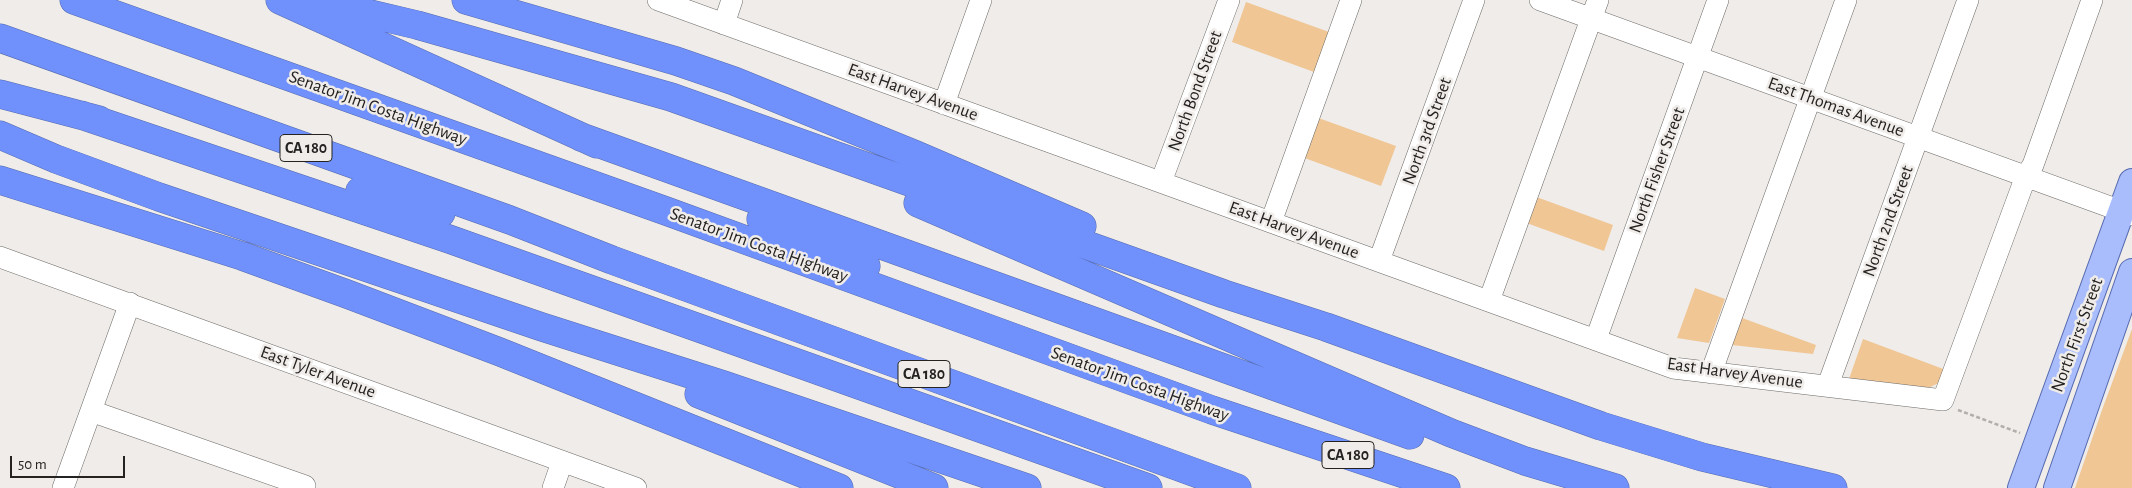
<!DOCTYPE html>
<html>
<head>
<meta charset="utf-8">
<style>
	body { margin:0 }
	#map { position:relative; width:2132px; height:488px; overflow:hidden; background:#efece9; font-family:"Alegreya Sans",sans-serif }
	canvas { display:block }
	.scale { position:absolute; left:10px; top:456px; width:115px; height:22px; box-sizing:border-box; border:2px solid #242321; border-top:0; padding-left:6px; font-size:15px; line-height:18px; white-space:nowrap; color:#242321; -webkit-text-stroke:4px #efece9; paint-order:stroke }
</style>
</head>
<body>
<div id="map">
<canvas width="2132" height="488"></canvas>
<div class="scale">50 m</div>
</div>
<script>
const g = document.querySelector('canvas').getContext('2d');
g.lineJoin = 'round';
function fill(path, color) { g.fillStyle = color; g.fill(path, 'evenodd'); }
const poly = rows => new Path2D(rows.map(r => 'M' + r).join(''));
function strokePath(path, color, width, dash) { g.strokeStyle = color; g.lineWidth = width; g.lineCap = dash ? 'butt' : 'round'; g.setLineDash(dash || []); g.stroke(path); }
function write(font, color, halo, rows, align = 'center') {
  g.font = font + ' "Alegreya Sans",sans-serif'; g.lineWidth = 5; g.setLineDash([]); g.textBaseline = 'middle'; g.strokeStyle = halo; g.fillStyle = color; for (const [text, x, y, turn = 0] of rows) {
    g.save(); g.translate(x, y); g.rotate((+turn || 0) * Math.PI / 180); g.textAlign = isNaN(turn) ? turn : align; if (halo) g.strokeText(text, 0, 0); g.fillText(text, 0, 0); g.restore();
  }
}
fill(poly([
	[1246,2,1329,32,1314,72,1232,42],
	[1313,116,1396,146,1381,186,1299,156],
	[1531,195,1613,225,1604,251,1521,221],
	[1695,288,1725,299,1709,343,1677,338],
	[1734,315,1816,345,1813,354,1723,344],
	[2132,329,2132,488,2075,488,2102,410],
	[1863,339,1946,370,1941,382,1928,388,1849,379]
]), '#f0c695');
const minor = poly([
	[658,0,1673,368,1943,400,2026,176,2033,165,2092,0],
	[1540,0,2132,215],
	[724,24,732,0],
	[944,104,981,0],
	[1161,182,1229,0],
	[1271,222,1351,0],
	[0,257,636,488],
	[1379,261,1474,0],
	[1489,301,1598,0],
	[1596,339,1718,0],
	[1711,373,1846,0],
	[1828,385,1968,0],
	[91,411,305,486],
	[63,488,130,303],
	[553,488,562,462]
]);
const major = poly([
	[2021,488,2132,182],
	[2057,488,2132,272]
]);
const highway = poly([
	[74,0,666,211,1212,410,1446,488],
	[280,0,597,144],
	[311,0,417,25,671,97,1224,294,1326,327,1601,426,1702,457,1833,488],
	[466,0,676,61,734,81,916,155,1082,226],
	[0,38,510,220,612,260,1237,488],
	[0,94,99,120],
	[81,115,449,239,1148,488],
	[0,135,56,159,159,197,542,327,724,385,1027,488],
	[581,137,1410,435],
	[0,180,242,256,347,294,500,352,839,488],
	[360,191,441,213],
	[918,203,1451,433,1525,461,1615,488],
	[761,219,866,266],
	[699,394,934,488]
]);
strokePath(minor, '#6d6a67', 22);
strokePath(major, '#556aaf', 28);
strokePath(highway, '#556aaf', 29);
strokePath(poly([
	[1958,410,2020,433]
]), '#b1aeac', 2.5, [4, 2.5]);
strokePath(minor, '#fff', 21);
strokePath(major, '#a9bdfd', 26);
strokePath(highway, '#7091fb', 28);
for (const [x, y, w] of [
	[306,148,52],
	[924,374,52],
	[1348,455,52]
]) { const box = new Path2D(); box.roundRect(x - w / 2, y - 13.5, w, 27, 4); g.fillStyle = '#efece9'; g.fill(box); strokePath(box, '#242321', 1); }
write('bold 16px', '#242321', null, [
	["CA 180",306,148],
	["CA 180",924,374],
	["CA 180",1348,455]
]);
write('18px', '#242321', '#efece9', [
	["North Bond Street",1195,91,-70],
	["East Harvey Avenue",913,92,20],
	["East Thomas Avenue",1836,107,20],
	["Senator Jim Costa Highway",378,108,20],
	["North 3rd Street",1427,131,-70],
	["North Fisher Street",1657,170,-70],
	["North 2nd Street",1888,221,-70],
	["East Harvey Avenue",1294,230,20],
	["Senator Jim Costa Highway",759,245,20],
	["North First Street",2077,335,-70],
	["East Tyler Avenue",318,372,20],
	["East Harvey Avenue",1735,373,8],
	["Senator Jim Costa Highway",1140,384,20]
]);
</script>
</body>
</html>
